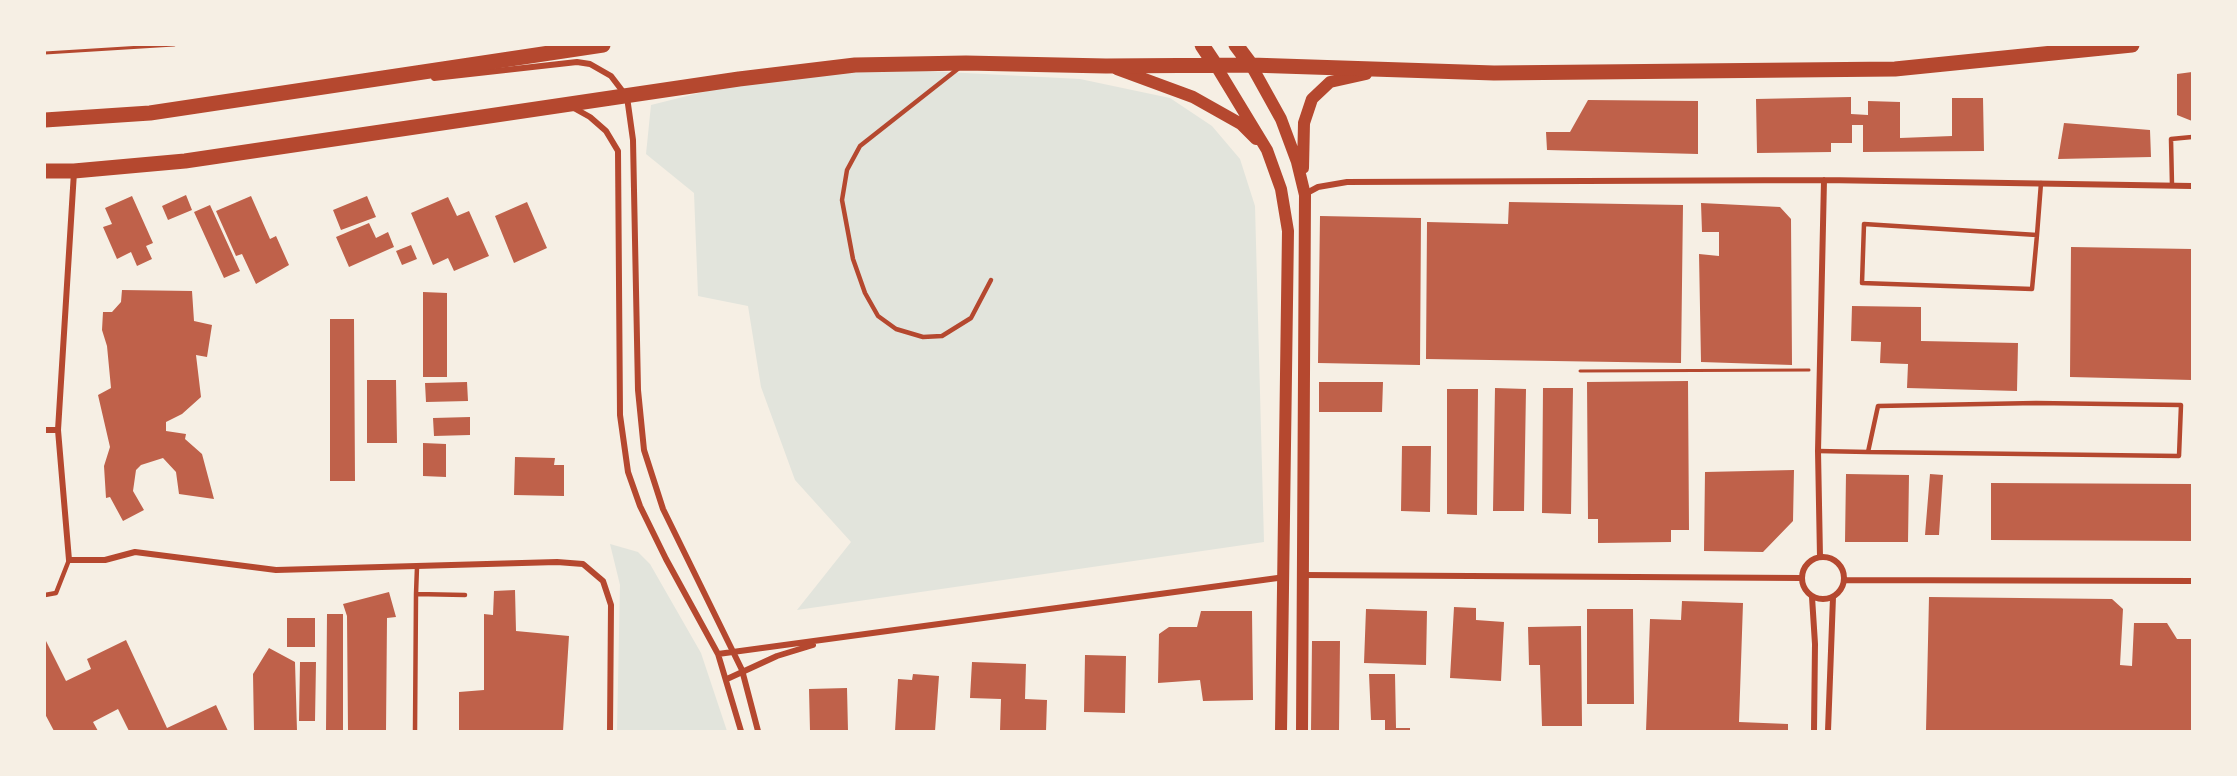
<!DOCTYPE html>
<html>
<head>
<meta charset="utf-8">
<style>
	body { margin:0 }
	#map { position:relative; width:2237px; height:776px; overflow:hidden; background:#f6efe4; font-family:Mulish,sans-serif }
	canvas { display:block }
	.frame { position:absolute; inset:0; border:46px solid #f6efe4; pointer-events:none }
</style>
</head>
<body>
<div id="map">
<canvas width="2237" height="776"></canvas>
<div class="frame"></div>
</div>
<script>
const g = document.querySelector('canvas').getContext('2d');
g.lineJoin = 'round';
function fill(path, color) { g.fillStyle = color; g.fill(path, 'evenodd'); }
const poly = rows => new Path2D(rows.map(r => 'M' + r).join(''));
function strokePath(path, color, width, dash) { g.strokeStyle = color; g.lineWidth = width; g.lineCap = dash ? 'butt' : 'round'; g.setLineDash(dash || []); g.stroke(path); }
fill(poly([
	[869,68,1080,79,1170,98,1212,126,1240,159,1255,206,1264,542,797,610,851,542,795,480,761,387,748,306,698,296,694,193,646,154,651,105,763,77],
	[610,544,638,552,650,564,701,653,727,731,617,731,620,585]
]), '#e2e4dc');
fill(poly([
	[2192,72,2192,121,2177,115,2177,74],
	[1851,97,1851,114,1868,115,1868,101,1900,102,1900,138,1952,136,1952,98,1983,98,1984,151,1863,152,1863,125,1852,125,1852,143,1831,143,1831,152,1757,153,1756,99],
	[1588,100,1698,101,1698,154,1547,150,1546,132,1570,132],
	[2064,123,2150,130,2151,157,2058,159],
	[186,195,192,210,168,220,162,206],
	[132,196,153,243,146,246,152,259,137,266,131,252,117,259,103,227,112,224,105,208],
	[251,196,270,239,276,236,289,265,256,284,242,254,236,256,216,211],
	[367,196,376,217,341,230,333,210],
	[448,197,457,216,469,211,489,256,454,271,448,258,433,265,411,213],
	[527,202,547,248,514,263,495,216],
	[1509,202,1683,205,1681,363,1426,359,1427,222,1508,224],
	[1701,203,1780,207,1791,219,1792,365,1701,362,1699,254,1719,256,1719,232,1702,232],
	[210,205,240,271,224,278,194,212],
	[1320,216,1421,218,1420,365,1318,363],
	[369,223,376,238,388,232,394,247,349,267,336,237],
	[411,245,417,259,402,265,396,251],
	[2071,247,2192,249,2192,380,2070,377],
	[122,290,192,291,194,321,212,325,207,357,196,355,201,397,182,414,166,422,166,431,186,434,185,439,202,454,214,499,179,494,176,472,163,458,141,465,136,470,133,491,144,510,123,521,110,497,106,498,104,466,110,447,98,395,111,388,107,346,102,330,103,312,112,312,121,302],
	[423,292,447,293,447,377,423,377],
	[1852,306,1921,307,1921,341,2018,343,2017,391,1907,388,1908,364,1880,363,1881,342,1851,341],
	[330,319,354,319,355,481,330,481],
	[367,380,396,380,397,443,367,443],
	[1688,381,1689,530,1671,530,1671,542,1598,543,1598,519,1588,519,1587,382],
	[467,382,468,401,426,402,425,383],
	[1319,382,1383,382,1382,412,1319,412],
	[1495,388,1526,389,1524,511,1493,511],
	[1543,388,1573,388,1571,514,1542,513],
	[1447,389,1478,389,1477,515,1447,514],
	[470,417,470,435,434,436,433,418],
	[423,443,446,444,446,477,423,476],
	[1402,446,1431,446,1430,512,1401,511],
	[515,457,555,458,554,465,564,465,564,496,514,495],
	[1794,470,1793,521,1763,552,1704,551,1705,472],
	[1846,474,1909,475,1908,542,1845,542],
	[1930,474,1943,475,1939,535,1925,535],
	[1991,483,2192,484,2192,541,1991,540],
	[515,590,516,631,569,636,563,731,459,731,459,692,484,690,484,614,493,615,494,591],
	[389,592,396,617,387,618,386,731,348,731,347,616,343,604],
	[1929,597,2112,599,2123,609,2120,665,2132,666,2134,623,2167,623,2177,639,2192,639,2192,731,1926,731],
	[1682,601,1743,603,1739,722,1788,724,1788,731,1646,731,1650,619,1681,620],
	[1454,607,1476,608,1476,620,1504,622,1501,681,1450,678],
	[1366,609,1427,611,1426,665,1364,663],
	[1587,609,1633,609,1634,704,1587,704],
	[1201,611,1252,611,1253,700,1203,701,1200,680,1158,683,1159,634,1169,627,1197,627],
	[327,614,343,614,343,731,326,731],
	[287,618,315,618,315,647,287,647],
	[1581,626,1582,726,1542,726,1540,665,1529,665,1528,627],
	[45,639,66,681,91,669,87,659,126,640,167,728,216,705,228,731,129,731,118,709,93,722,98,731,54,731,45,714],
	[1312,641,1340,641,1339,731,1311,731],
	[269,648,295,662,297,731,254,731,253,674],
	[1085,655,1126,656,1125,713,1084,712],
	[300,662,316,662,315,721,299,721],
	[972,662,1026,664,1025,699,1047,700,1046,731,1000,731,1001,699,970,698],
	[913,674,939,676,935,731,895,731,898,679,912,680],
	[1369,674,1395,674,1396,728,1410,728,1410,731,1385,731,1385,720,1371,720],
	[847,688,848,731,810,731,809,689]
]), '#bf614a');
strokePath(poly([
	[45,53,174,45],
	[1580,371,1809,370]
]), '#b5482f', 3);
strokePath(poly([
	[959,68,860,146,847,170,842,200,853,259,865,293,878,316,896,329,923,337,942,336,971,318,991,280],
	[2172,185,2171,139,2192,137],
	[2037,235,1864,224,1862,283,2032,289,2037,235,2041,183],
	[1818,451,1868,452,2179,456,2181,405,2036,403,1878,406,1868,452],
	[417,567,416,594,465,595],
	[45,595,56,593,69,560],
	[415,731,416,594]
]), '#b5482f', 4.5);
strokePath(poly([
	[434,78,577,62,590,64,611,76,627,97,633,140,638,390,644,450,663,509,742,670,758,731],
	[572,107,590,117,606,131,618,151,620,415,628,472,640,506,666,559,718,654,741,731],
	[74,172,58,430,69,560,105,560,135,552,276,570,557,562,583,564,603,581,611,605,610,731],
	[1305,194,1318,187,1347,182,1824,180,2192,186],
	[45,430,58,430],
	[1820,557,1818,451,1824,180],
	'1802 578a21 21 0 1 1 42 0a21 21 0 1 1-42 0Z',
	[1304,575,1801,578],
	[1844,580,2192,581],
	[1812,597,1815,644,1814,731],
	[718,654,1285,577],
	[727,679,777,656,813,645],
	[1828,731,1833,597]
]), '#b5482f', 6);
strokePath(poly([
	[1251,65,1281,119,1297,162,1305,195,1302,731],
	[1216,66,1267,150,1281,189,1288,231,1281,731],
	[1117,69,1193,97,1241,124,1256,139],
	[1303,168,1304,123,1312,99,1330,82,1366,74]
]), '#b5482f', 12);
strokePath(poly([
	[1202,45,1216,66],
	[1236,45,1251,65],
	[45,120,150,113,603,45],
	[45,171,74,171,185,161,739,79,855,65,966,63,1106,66,1251,65,1494,73,1895,69,2132,45]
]), '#b5482f', 15);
</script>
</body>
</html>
